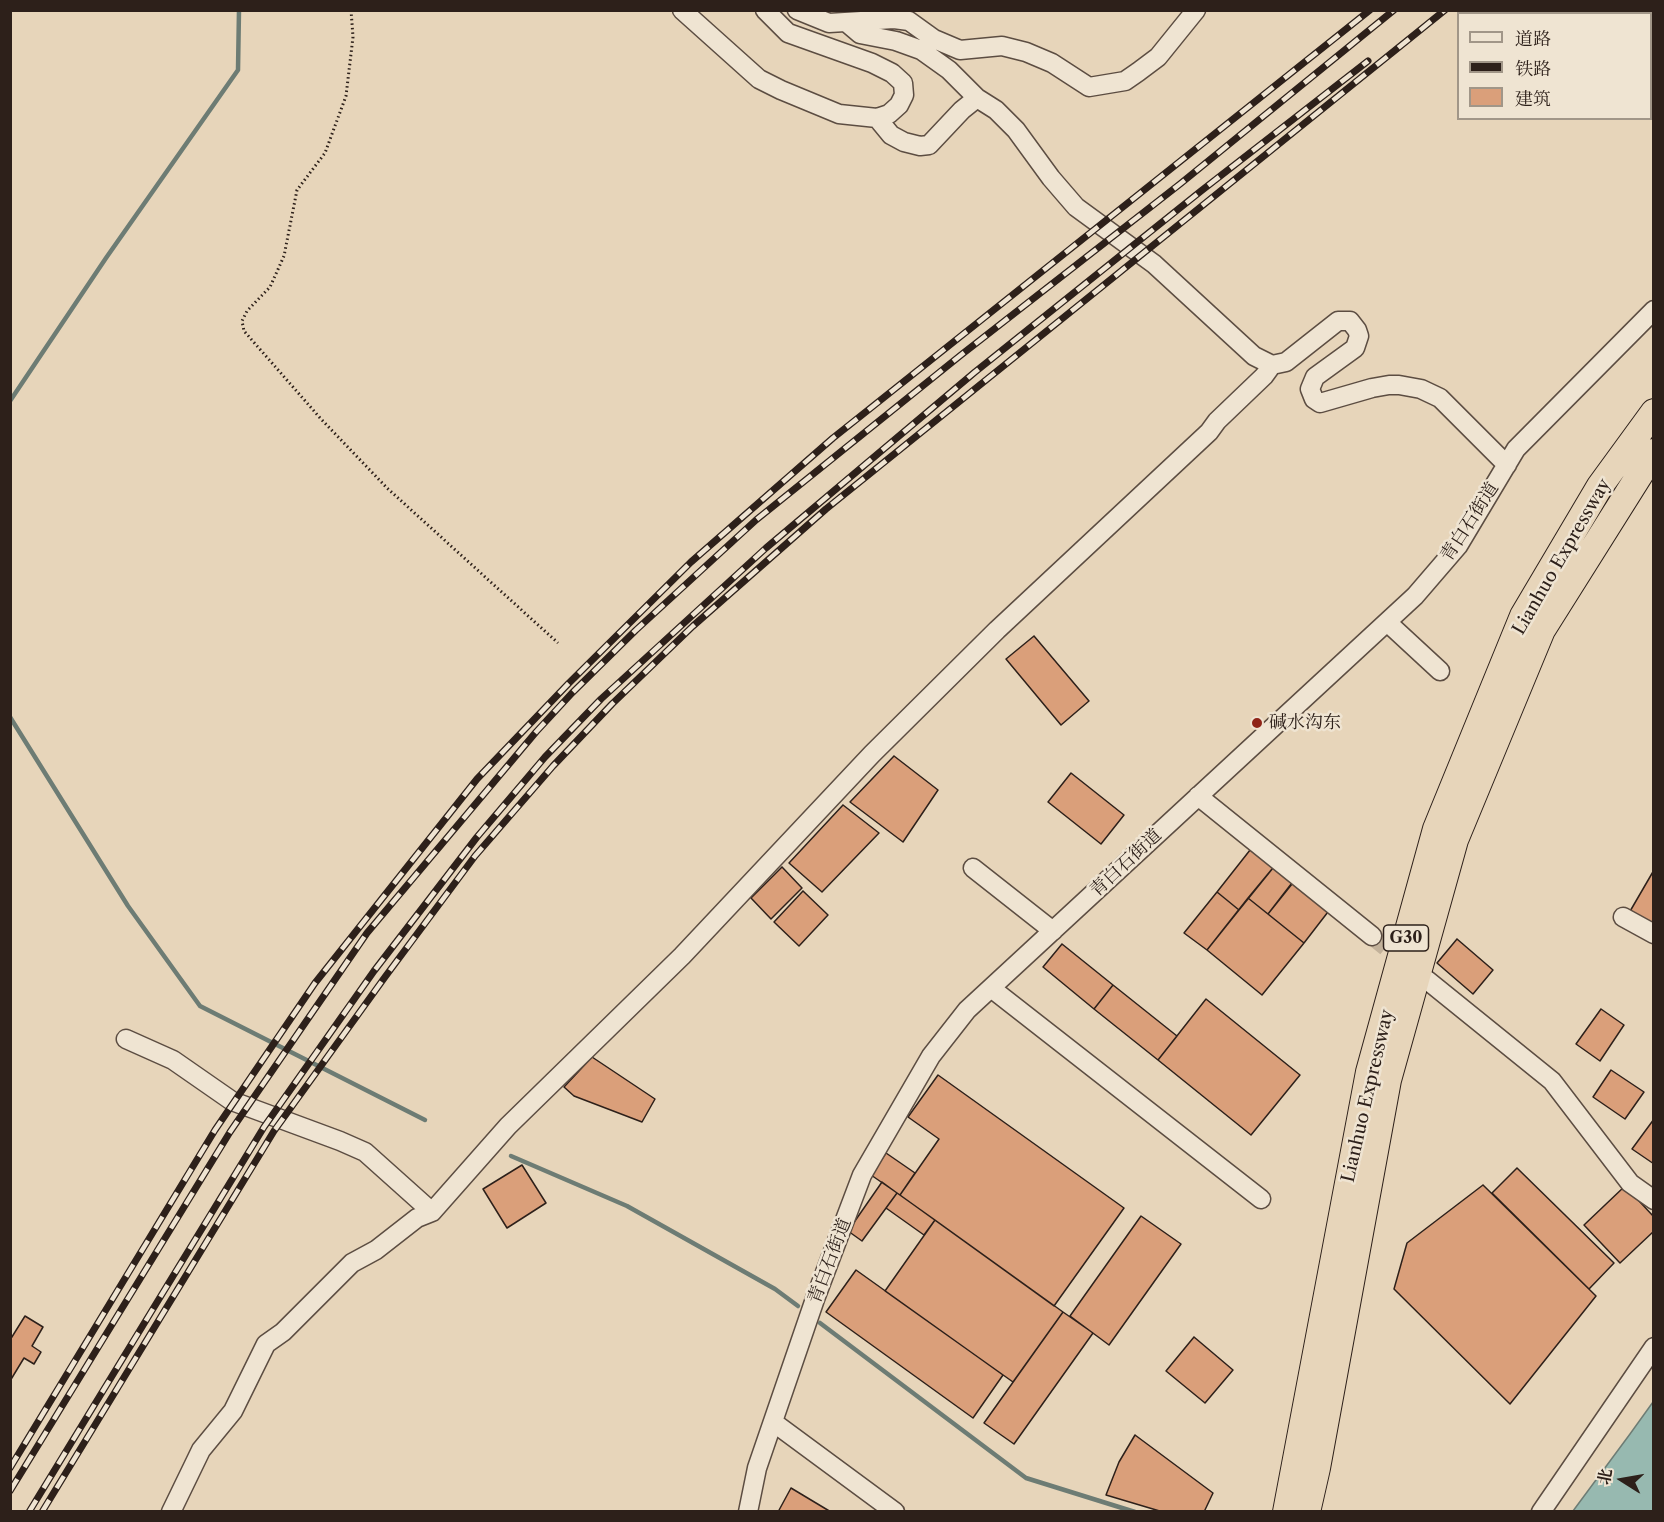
<!DOCTYPE html>
<html>
<head>
<meta charset="utf-8">
<style>
	body { margin:0 }
	#map { position:relative; width:1664px; height:1522px; overflow:hidden; background:#e7d5ba; font-family:"Libre Caslon Text","Noto Serif SC",serif }
	canvas { display:block }
	.frame { position:absolute; inset:0; border:12px solid #2d201a; pointer-events:none }
	.legend { position:absolute; left:1457px; top:12px; width:195px; height:108px; box-sizing:border-box; background:#efe4d2; border:2px solid #a19688; margin:0; padding:8px 10px; list-style:none; font-size:18px; color:#2d201a }
	.legend li { display:flex; align-items:center; gap:12px; height:30px }
	.legend b { width:30px; border:2px solid #a19688 }
	.north { position:absolute; left:1592px; top:1450px; width:60px; height:60px; -webkit-text-stroke:4px #efe4d2; paint-order:stroke; rotate:281deg; font-size:16px; font-weight:700; line-height:24px; text-align:center; color:#2d201a }
	.north::after { content:''; display:block; margin:auto; width:21px; height:27px; background:#2d201a; clip-path:polygon(50% 0,100% 100%,50% 72%,0 100%) }
</style>
</head>
<body>
<div id="map">
<canvas width="1664" height="1522"></canvas>
<div class="frame"></div>
<ul class="legend">
<li><b style="height:8px;background:#efe4d2"></b>道路</li>
<li><b style="height:8px;background:#2d201a"></b>铁路</li>
<li><b style="height:16px;background:#da9f7a"></b>建筑</li>
</ul>
<div class="north">北</div>
</div>
<script>
const g = document.querySelector('canvas').getContext('2d');
g.lineJoin = 'round';
function fill(path, color) { g.fillStyle = color; g.fill(path, 'evenodd'); }
const poly = rows => new Path2D(rows.map(r => 'M' + r).join(''));
function strokePath(path, color, width, dash) { g.strokeStyle = color; g.lineWidth = width; g.lineCap = dash ? 'butt' : 'round'; g.setLineDash(dash || []); g.stroke(path); }
function write(font, color, halo, rows, align = 'center') {
  g.font = font + ' "Libre Caslon Text","Noto Serif SC",serif'; g.lineWidth = 5; g.setLineDash([]); g.textBaseline = 'middle'; g.strokeStyle = halo; g.fillStyle = color; for (const [text, x, y, turn = 0] of rows) {
    g.save(); g.translate(x, y); g.rotate((+turn || 0) * Math.PI / 180); g.textAlign = isNaN(turn) ? turn : align; if (halo) g.strokeText(text, 0, 0); g.fillText(text, 0, 0); g.restore();
  }
}
const water = poly([
	[1653,1402,1653,1511,1573,1511,1630,1434,1653,1402]
]);
fill(water, '#97b9b0');
strokePath(water, '#6d7c74', 1.5);
strokePath(poly([
	[10,401,106,258,238,70,239,10],
	[10,717,128,906,200,1006,425,1120],
	[511,1156,627,1206,775,1289,798,1306],
	[820,1323,1026,1478,1135,1512]
]), '#6d7c74', 4.5);
const building = poly([
	[1034,636,1089,701,1061,725,1006,659,1034,636],
	[894,756,938,790,903,842,850,802,894,756],
	[1071,773,1124,815,1101,844,1048,802,1071,773],
	[843,805,879,833,822,892,789,863,843,805],
	[1254,845,1277,863,1239,910,1217,892,1254,845],
	[1277,863,1296,879,1268,914,1248,898,1277,863],
	[782,867,802,888,771,919,751,898,782,867],
	[1654,870,1654,927,1629,913,1654,870],
	[1295,879,1331,908,1304,943,1268,914,1295,879],
	[803,891,828,915,799,946,774,922,803,891],
	[1217,892,1239,910,1207,950,1184,933,1217,892],
	[1248,898,1304,943,1262,995,1207,950,1248,898],
	[1457,939,1493,970,1473,994,1437,963,1457,939],
	[1062,944,1113,985,1094,1009,1043,967,1062,944],
	[1113,985,1177,1036,1158,1060,1094,1009,1113,985],
	[1206,999,1300,1075,1251,1135,1158,1060,1206,999],
	[1601,1009,1624,1025,1600,1061,1576,1044,1601,1009],
	[592,1057,655,1099,642,1122,574,1096,564,1087,592,1057],
	[1611,1070,1644,1092,1625,1119,1593,1097,1611,1070],
	[938,1075,1124,1208,1054,1306,900,1195,939,1139,908,1117,938,1075],
	[1654,1119,1654,1164,1632,1149,1654,1119],
	[886,1153,915,1173,900,1195,871,1175,886,1153],
	[522,1165,546,1203,507,1228,483,1189,522,1165],
	[1517,1168,1614,1263,1589,1289,1492,1193,1517,1168],
	[882,1182,897,1193,862,1241,848,1231,882,1182],
	[1483,1185,1596,1296,1510,1404,1394,1289,1407,1243,1483,1185],
	[1625,1186,1654,1217,1654,1231,1620,1263,1584,1225,1625,1186],
	[897,1193,935,1220,924,1235,886,1208,897,1193],
	[1141,1216,1181,1244,1109,1345,1070,1316,1141,1216],
	[935,1220,1063,1312,1013,1382,885,1291,935,1220],
	[856,1270,1003,1375,973,1418,826,1312,856,1270],
	[1063,1312,1093,1333,1014,1444,984,1423,1063,1312],
	[25,1316,43,1327,32,1346,41,1352,34,1364,24,1358,10,1381,10,1340,25,1316],
	[1194,1337,1233,1370,1205,1403,1166,1371,1194,1337],
	[1135,1435,1213,1493,1204,1512,1163,1512,1106,1495,1119,1462,1135,1435],
	[791,1488,831,1512,778,1512,791,1488]
]);
fill(building, '#da9f7a');
strokePath(building, '#2d201a', 1.5);
strokePath(poly([
	[1372,936,1409,966]
]), '#c2b19a', 18, [18, 9]);
const minor = poly([
	[682,10,759,79,781,90,839,114,877,118,889,114,899,105,904,95,903,83,892,73,872,63,788,33,765,10],
	[797,10,829,23,894,19,909,21,934,39,960,50,1002,46,1026,52,1052,63,1089,87,1125,81,1138,72,1158,57,1196,10],
	[847,23,860,34,896,41,921,50,949,70,977,98,996,110,1016,130,1051,178,1076,207,1154,264,1254,356,1272,365,1286,362,1338,321,1350,321,1357,330,1359,336,1355,348,1315,377,1310,389,1314,399,1320,403,1372,388,1389,385,1399,385,1421,389,1440,398,1507,465],
	[877,118,891,135,904,142,920,146,929,145,962,110,977,98],
	[1387,622,1440,671],
	[1198,796,1372,936],
	[973,868,1053,931],
	[1623,917,1654,934],
	[1427,980,1552,1081,1630,1183,1654,1200],
	[991,988,1261,1199],
	[126,1039,173,1060,232,1101,340,1141,365,1152,432,1212],
	[773,1422,895,1512],
	[171,1512,201,1450,233,1411,266,1344,283,1332,352,1263,376,1250,417,1218,432,1212,508,1126,682,956,872,754,997,630,1209,432,1217,421,1264,376,1272,365],
	[748,1512,757,1468,815,1299,862,1175,931,1056,967,1010,1415,596,1458,546,1516,449,1654,310],
	[1541,1512,1654,1347]
]);
const highway = poly([
	[1286,1512,1369,1072,1436,829,1523,616,1600,486,1654,412],
	[1307,1512,1317,1468,1388,1080,1455,840,1542,630,1654,452]
]);
strokePath(minor, '#5c4d42', 21);
strokePath(highway, '#2d201a', 28);
strokePath(poly([
	[351,10,353,37,346,96,325,153,297,190,284,256,270,287,247,311,242,321,244,331,321,419,387,488,558,643]
]), '#2d201a', 3, [1.5, 3]);
strokePath(minor, '#efe4d2', 18);
strokePath(highway, '#e7d5ba', 26);
const rail = poly([
	[10,1468,215,1130,315,983,477,779,569,683,691,562,833,438,1370,10],
	[10,1491,230,1132,367,933,536,732,572,693,636,630,756,520,961,355,1180,184,1394,10],
	[29,1512,264,1127,374,971,477,837,545,757,601,699,766,548,975,372,1201,191,1368,61],
	[42,1512,274,1131,385,977,475,856,553,766,612,704,693,626,826,509,1445,10]
]);
strokePath(rail, '#2d201a', 7);
strokePath(rail, '#efe4d2', 4.5, [14]);
for (const [x, y, r, color] of [
	[1257,723,6,"#8f2418"]
]) { const dot = new Path2D(); dot.arc(x, y, r, 0, 2 * Math.PI); g.fillStyle = color; g.fill(dot); strokePath(dot, '#efe4d2', 2); }
for (const [x, y, w] of [
	[1406,938,45]
]) { const box = new Path2D(); box.roundRect(x - w / 2, y - 13, w, 26, 4.5); g.fillStyle = '#efe4d2'; g.fill(box); strokePath(box, '#2d201a', 1.5); }
write('bold 16px', '#2d201a', null, [
	["G30",1406,938]
]);
write('18px', '#2d201a', '#efe4d2', [
	["青白石街道",1470,522,-57],
	["Lianhuo Expressway",1562,557,-60],
	["青白石街道",1126,863,-43],
	["Lianhuo Expressway",1368,1096,-77],
	["青白石街道",830,1261,-69]
]);
write('18px', '#2d201a', '#efe4d2', [
	["碱水沟东",1269,723]
], 'left');
</script>
</body>
</html>
